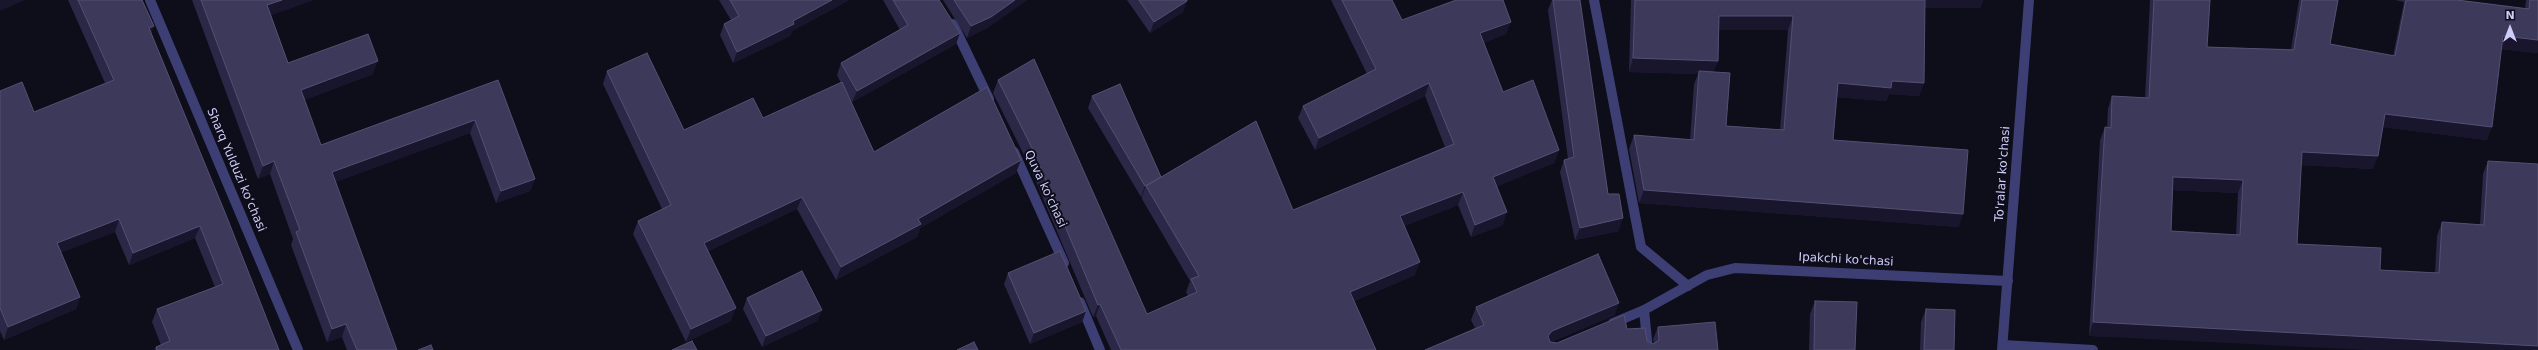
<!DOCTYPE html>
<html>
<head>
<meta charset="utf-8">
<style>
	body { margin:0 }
	#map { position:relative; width:2538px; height:350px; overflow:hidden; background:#0e0d1a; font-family:"DejaVu Sans",sans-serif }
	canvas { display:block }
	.north { position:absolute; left:2490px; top:8px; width:40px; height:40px; -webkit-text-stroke:3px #0e0d1a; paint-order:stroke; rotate:0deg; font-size:11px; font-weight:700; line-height:16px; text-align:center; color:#ceccf9 }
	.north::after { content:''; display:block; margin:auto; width:14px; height:18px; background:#ceccf9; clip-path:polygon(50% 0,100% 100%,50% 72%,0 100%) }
</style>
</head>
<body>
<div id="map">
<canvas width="2538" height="350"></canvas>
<div class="north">N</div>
</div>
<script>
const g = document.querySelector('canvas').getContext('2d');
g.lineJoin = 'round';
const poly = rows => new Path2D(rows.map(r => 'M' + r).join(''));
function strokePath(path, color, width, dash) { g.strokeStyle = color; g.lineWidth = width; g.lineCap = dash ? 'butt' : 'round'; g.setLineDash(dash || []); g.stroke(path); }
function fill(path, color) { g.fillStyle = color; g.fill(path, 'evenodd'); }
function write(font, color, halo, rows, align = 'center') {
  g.font = font + ' "DejaVu Sans",sans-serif'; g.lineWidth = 4; g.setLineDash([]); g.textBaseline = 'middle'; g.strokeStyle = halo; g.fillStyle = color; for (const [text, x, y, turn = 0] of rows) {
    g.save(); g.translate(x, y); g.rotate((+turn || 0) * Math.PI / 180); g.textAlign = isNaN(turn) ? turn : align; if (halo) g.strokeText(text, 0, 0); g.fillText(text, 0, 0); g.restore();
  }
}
strokePath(poly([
	[150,0,298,350],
	[1594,0,1641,247,1688,286],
	[953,24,989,99],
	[1014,152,1064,263],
	[1080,302,1100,350],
	[1644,310,1648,350],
	[1613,323,1644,310,1707,275,1735,268,2008,281],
	[2003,345,2093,350]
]), '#3d3f74', 10);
strokePath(poly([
	[2002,350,2029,0]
]), '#3d3f74', 10);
fill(poly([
	[68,0,142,0,154,26,151,33,279,350,154,350,156,347,161,345,152,322,157,309,215,287,195,238,129,265,115,232,61,252,80,297,76,309,4,340,0,331,0,91,34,112,105,83],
	[192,0,313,0,271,15,288,63,373,74,304,100,321,145,498,80,535,179,530,191,496,203,470,133,335,182,397,350,347,350,342,337,327,342,291,245,293,239,270,174,258,179],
	[719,0,849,0,792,31,790,36,733,63,720,35,724,24,731,20],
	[883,0,939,0,956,44,852,102,844,88,874,152,1016,173,920,228,917,237,836,280,797,209,708,251,731,321,686,342,633,234,638,221,662,209,603,84,607,71,684,130,763,118,841,83,837,75,841,63,900,30],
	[943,0,1027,0,987,28,967,38],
	[1127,0,1187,0,1183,12,1150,33],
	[1331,0,1392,0,1402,20,1506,34,1483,43,1503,92,1559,150,1554,163,1497,186,1503,225,1471,237,1458,205,1404,226,1415,275,1354,301,1376,350,1111,350,1096,316,1093,317,1029,165,993,93,998,80,1147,314,1188,296,1186,292,1190,281,1142,199,1142,196,1141,197,1088,108,1092,96,1161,177,1293,210,1445,147,1425,96,1315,150,1298,118,1303,106,1367,74],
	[1552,0,1580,0,1608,194,1619,231,1575,240,1560,172,1564,160,1568,159,1548,10],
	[1631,0,1983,0,1980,8,1925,8,1924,83,1919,96,1889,94,1886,101,1837,97,1833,140,1959,227,1639,203,1629,149,1634,135,1690,140,1694,84,1698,74,1629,72],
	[1718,30,1788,30,1780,130,1726,126,1713,72,1718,61],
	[2150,0,2210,0,2207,47,2291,49,2299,0,2338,0,2330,44,2393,56,2404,2,2395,0,2457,0,2525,9,2526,0,2538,0,2538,53,2501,49,2487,140,2383,127,2373,169,2301,165,2297,244,2380,270,2435,273,2437,236,2442,222,2480,225,2483,174,2488,161,2538,350,2089,336,2100,140,2105,127,2107,127,2108,109,2112,96,2145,98],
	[2173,190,2238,193,2236,235,2171,231],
	[1008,273,1086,311,1082,322,1030,344,1004,284],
	[747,298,822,310,817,321,762,347,743,309],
	[1815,301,1855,350,1809,350,1810,314],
	[1476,307,1615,315,1551,342,1557,343,1627,329,1653,344,1654,343,1653,339,1658,327,1718,350,1425,350,1475,328,1471,320],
	[1926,309,1954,350,1920,350,1921,322]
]), '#2b2746');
fill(poly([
	[0,0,25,0,0,11],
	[282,0,313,0,263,18,267,5],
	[832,0,849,0,792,31,790,36,733,63,737,52],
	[1015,0,1027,0,987,28,967,38,971,26],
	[1923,0,1983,0,1980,8,1920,8],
	[1187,1,1183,12,1150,33,1154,22],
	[1719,16,1793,16,1788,30,1714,30],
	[1511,22,1506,34,1475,46,1480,33],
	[154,26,149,38,149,28],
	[960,33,956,44,852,102,857,91],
	[2503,36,2538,40,2538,53,2498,49],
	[1633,58,1718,61,1713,74,1699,71,1698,74,1629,72],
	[378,61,373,74,296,103,301,90],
	[1892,81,1924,83,1919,96,1889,94,1886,101,1833,97,1838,83],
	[1429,83,1425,96,1315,150,1319,138],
	[2385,114,2492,127,2487,140,2380,127],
	[475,120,470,133,327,185,332,172],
	[1559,150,1554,163,1489,190,1493,177],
	[2302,152,2378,156,2373,169,2297,165],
	[1021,160,1016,173,920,228,917,237,836,280,841,267,918,219],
	[274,161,270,174,258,179,263,166],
	[1162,177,1146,186,1142,196,1141,197,1145,186],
	[2173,177,2243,180,2238,193,2169,190],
	[535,179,530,191,496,203,501,191],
	[1644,190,1963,214,1959,227,1639,203],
	[1463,192,1458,205,1396,229,1400,216],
	[802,197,797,209,699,255,704,243],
	[1507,212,1503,225,1471,237,1475,225],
	[1623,218,1619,231,1575,240,1580,228],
	[119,219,115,232,53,256,57,243],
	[200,226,195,238,129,265,133,253],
	[1420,262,1415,275,1346,304,1350,292],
	[80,297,76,309,4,340,8,327],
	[1619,303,1615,315,1547,344,1548,336,1552,331],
	[1100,304,1096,316,1093,317,1098,305],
	[736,308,731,321,686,342,691,329],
	[822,310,817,321,762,347,766,336],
	[1086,311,1082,322,1030,344,1034,333],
	[2093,322,2538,346,2538,350,2366,350,2089,336],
	[346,324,342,337,327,342,332,329]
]), '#18152d');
const building = poly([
	[78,0,142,0,154,26,149,28,226,215,279,350,157,350,156,347,170,341,157,309,223,284,200,226,133,253,119,219,57,243,80,297,8,327,0,308,0,91,22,82,34,112,114,80,78,0],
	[201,0,282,0,267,5,288,63,368,34,378,61,301,90,321,145,498,80,535,179,501,191,475,120,332,172,397,350,357,350,346,324,332,329,296,232,300,230,274,161,263,166,201,0],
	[730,0,832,0,793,21,794,24,737,52,724,24,739,16,730,0],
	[893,0,939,0,960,33,857,91,841,63,908,25,893,0],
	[954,0,1015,0,991,17,971,26,954,0],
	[1139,0,1187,0,1187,1,1154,22,1139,0],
	[1342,0,1392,0,1402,20,1456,0,1503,0,1511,22,1480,33,1503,92,1533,80,1559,150,1493,177,1507,212,1475,225,1463,192,1400,216,1420,262,1350,292,1376,350,1121,350,1100,304,1098,305,1034,152,998,80,1034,59,1147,314,1197,292,1191,279,1199,276,1146,186,1256,121,1293,210,1454,144,1429,83,1319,138,1303,106,1376,69,1342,0],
	[1553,0,1580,0,1608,194,1619,194,1623,218,1580,228,1564,160,1574,157,1553,0],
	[1635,0,1925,0,1924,83,1892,81,1891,88,1838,83,1833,140,1968,150,1963,214,1644,190,1634,135,1694,140,1699,71,1730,73,1726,126,1784,130,1793,16,1719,16,1718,61,1633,58,1635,0],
	[2154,0,2210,0,2207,47,2294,50,2302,0,2338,0,2330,44,2395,56,2406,0,2457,0,2529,9,2530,0,2538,0,2538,40,2503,36,2492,127,2385,114,2378,156,2302,152,2297,244,2381,248,2380,270,2439,273,2442,222,2484,225,2488,161,2538,164,2538,346,2093,322,2105,127,2111,128,2112,96,2149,98,2154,0],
	[2173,177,2243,180,2240,235,2171,231,2173,177],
	[647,53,684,130,753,98,763,118,842,82,874,152,987,87,1021,160,918,219,921,224,841,267,802,197,704,243,736,308,691,329,638,221,671,205,607,71,647,53],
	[1120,84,1161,177,1145,186,1092,96,1120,84],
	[1060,251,1086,311,1034,333,1008,273,1060,251],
	[1598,254,1619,303,1552,331,1548,336,1550,342,1557,343,1624,315,1627,329,1645,328,1647,341,1653,344,1659,340,1658,327,1715,322,1718,350,1425,350,1484,325,1476,307,1598,254],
	[802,271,822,310,766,336,747,298,802,271],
	[1815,301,1857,302,1855,350,1814,350,1815,301],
	[1926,309,1955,310,1954,350,1924,350,1926,309],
	[692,341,697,350,672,350,692,341],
	[974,342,978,350,957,350,974,342],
	[431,345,433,350,418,350,431,345]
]);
fill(building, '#3d395a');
strokePath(building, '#545073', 1);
write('12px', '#ceccf9', '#0e0d1a', [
	["Sharq Yulduzi koʻchasi",236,170,67],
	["To'ralar ko'chasi",2003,174,-86],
	["Quva ko'chasi",1045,189,65],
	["Ipakchi ko'chasi",1846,260,3]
]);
</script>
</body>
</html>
